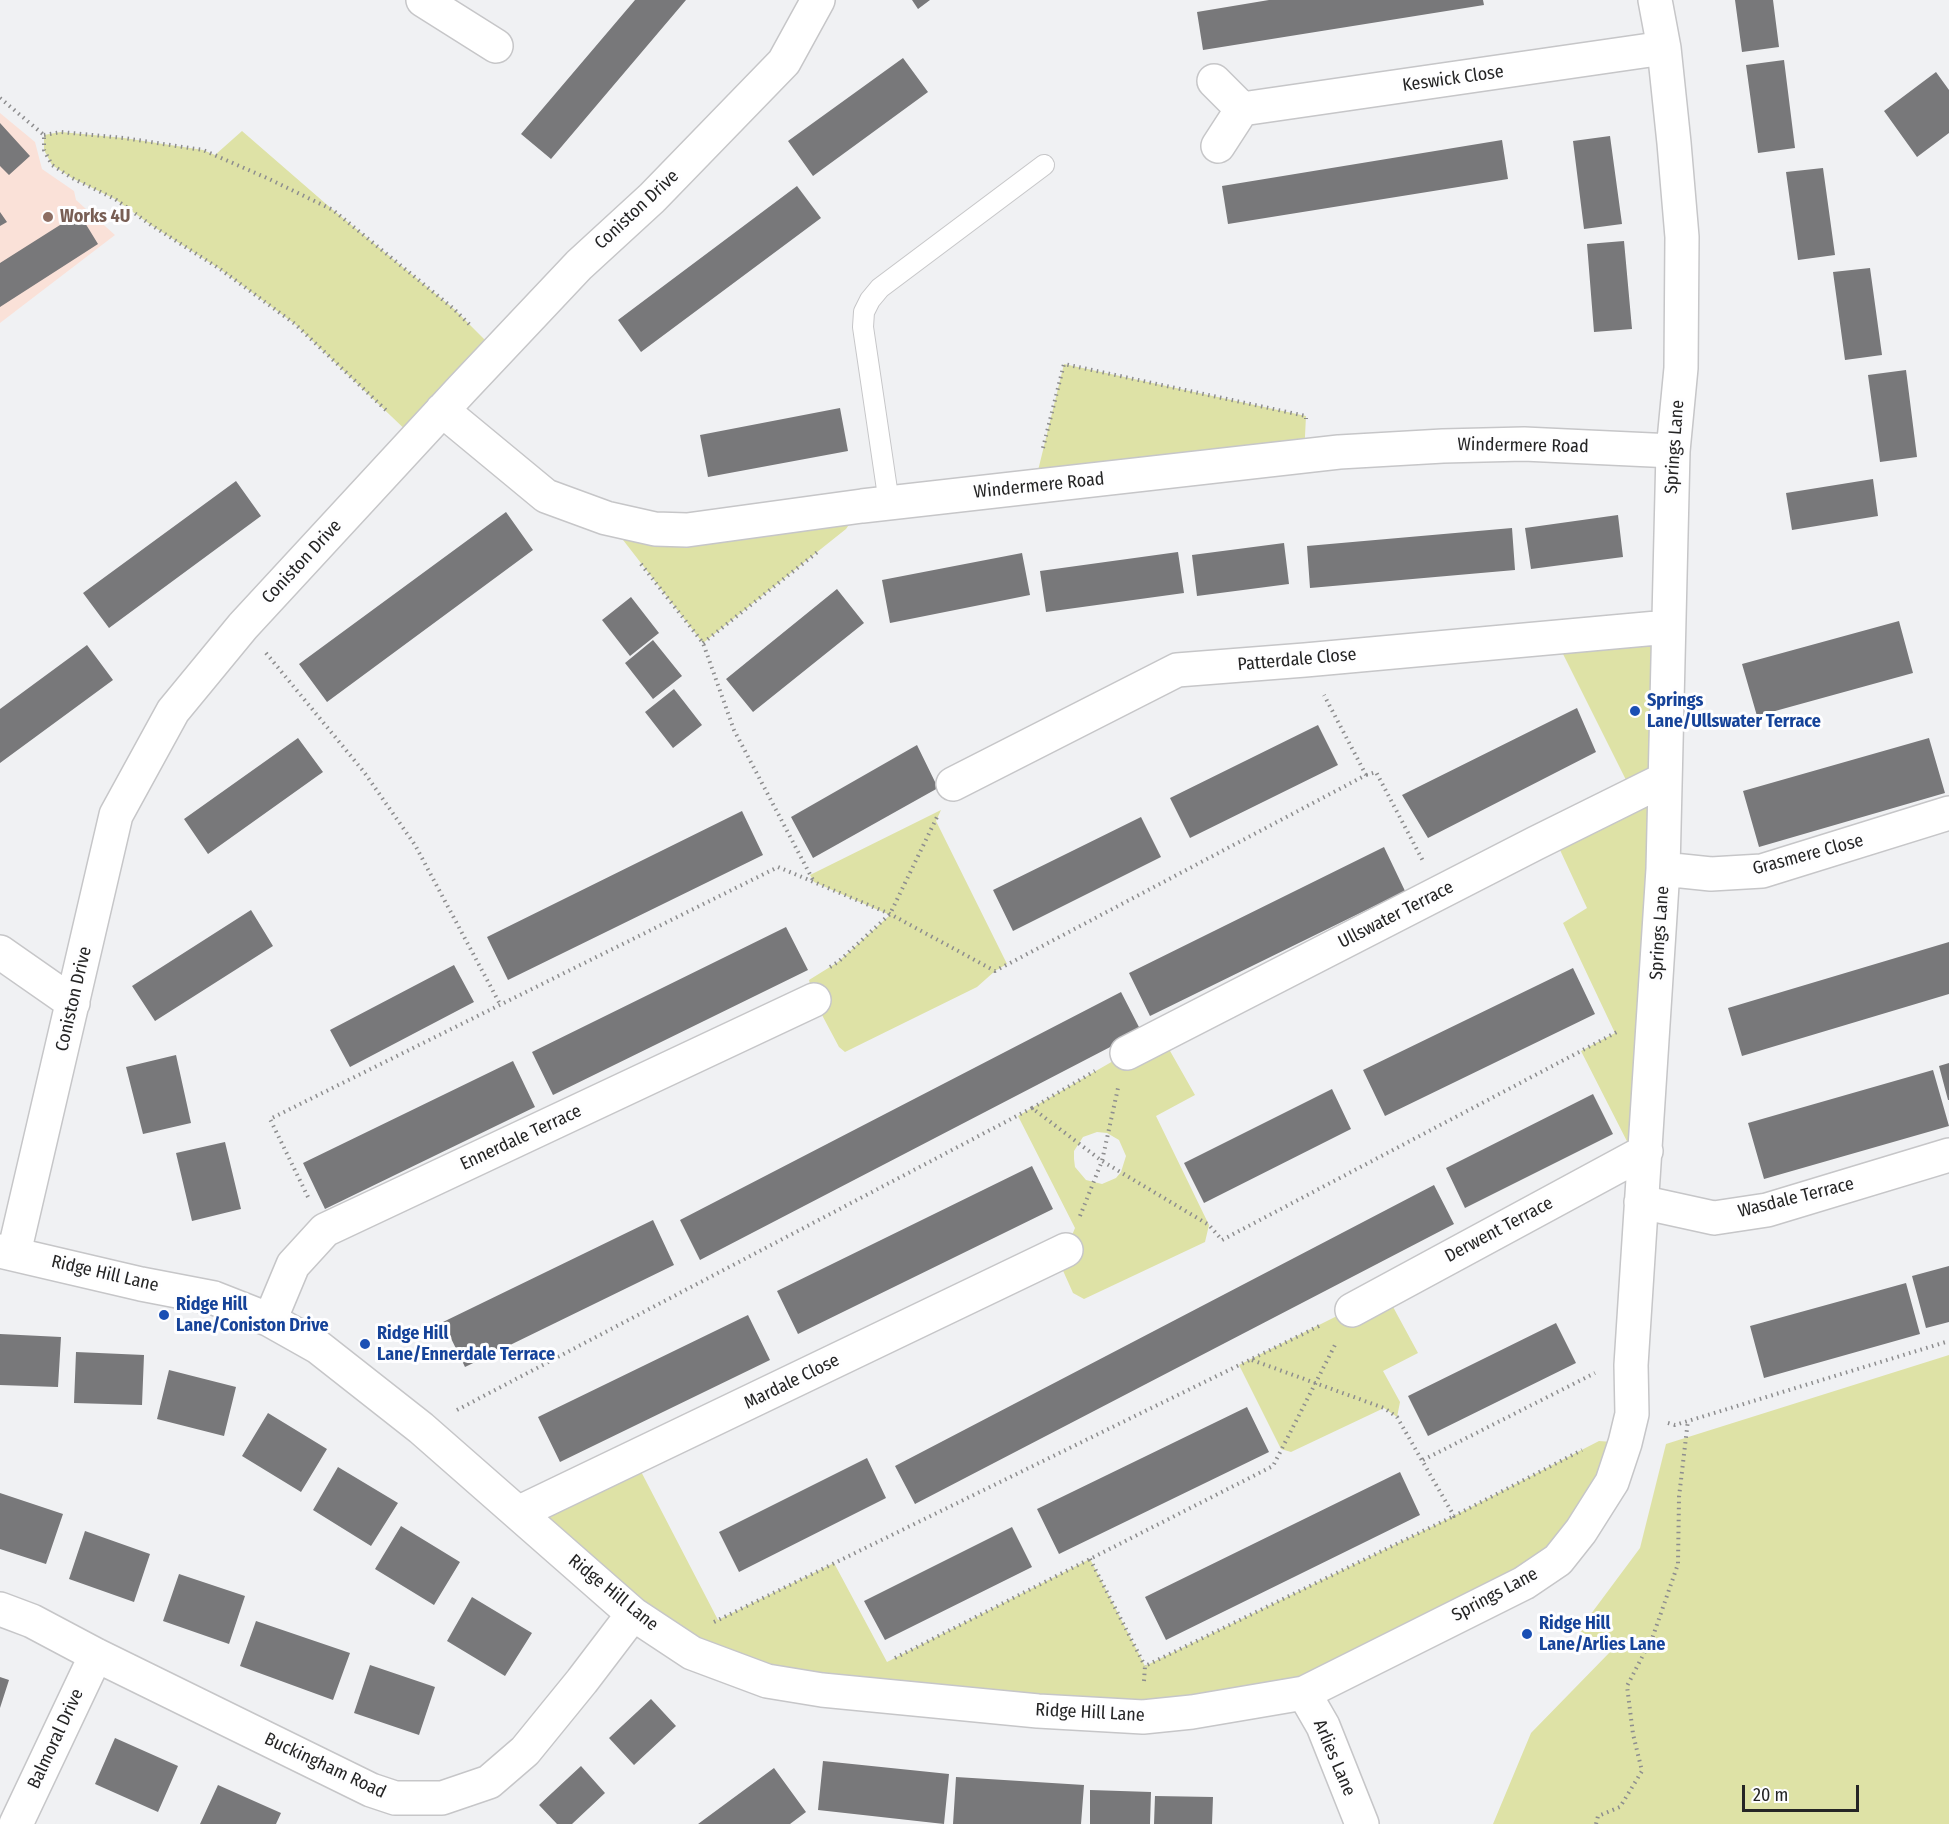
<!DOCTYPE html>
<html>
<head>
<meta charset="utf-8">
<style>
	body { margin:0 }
	#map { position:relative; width:1949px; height:1824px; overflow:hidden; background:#f0f1f3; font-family:"Fira Sans Condensed",sans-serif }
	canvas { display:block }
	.scale { position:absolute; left:1742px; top:1785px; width:117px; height:27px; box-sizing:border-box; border:3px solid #252525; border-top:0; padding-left:8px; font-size:18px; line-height:21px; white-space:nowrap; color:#252525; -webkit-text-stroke:4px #fefeff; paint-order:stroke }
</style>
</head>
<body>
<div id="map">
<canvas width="1949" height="1824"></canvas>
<div class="scale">20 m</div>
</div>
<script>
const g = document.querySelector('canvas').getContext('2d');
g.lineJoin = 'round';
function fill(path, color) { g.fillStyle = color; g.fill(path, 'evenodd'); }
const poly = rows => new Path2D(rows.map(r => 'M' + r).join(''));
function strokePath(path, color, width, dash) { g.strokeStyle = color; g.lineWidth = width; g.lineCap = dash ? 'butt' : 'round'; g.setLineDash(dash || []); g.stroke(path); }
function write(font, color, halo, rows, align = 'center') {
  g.font = font + ' "Fira Sans Condensed",sans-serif'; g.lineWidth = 6; g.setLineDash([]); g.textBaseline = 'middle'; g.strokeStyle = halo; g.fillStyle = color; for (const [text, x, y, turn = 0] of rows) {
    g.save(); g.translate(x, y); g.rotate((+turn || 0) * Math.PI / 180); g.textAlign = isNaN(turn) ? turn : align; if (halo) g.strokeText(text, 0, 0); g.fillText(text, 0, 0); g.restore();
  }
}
fill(poly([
	[0,113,35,142,42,169,74,191,76,200,115,235,0,323]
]), '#fae1d8');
fill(poly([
	[242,131,333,210,454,309,497,352,415,439,295,324,220,269,151,225,115,199,72,178,52,165,44,150,44,135,61,132,124,138,203,150,215,155],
	[1064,364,1306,416,1304,456,1034,487],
	[862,506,846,529,703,643,606,518],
	[1668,627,1635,1157,1581,1051,1615,1033,1563,923,1587,908,1553,835,1633,794,1555,638],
	[941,810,936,821,1007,964,995,971,977,987,845,1052,839,1047,814,1000,809,980,838,962,890,915,814,882,810,875],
	[1161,1035,1195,1095,1156,1116,1209,1225,1205,1242,1084,1299,1073,1293,1056,1255,1066,1250,1075,1228,1018,1116,1127,1053],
	[1097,1132,1107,1133,1119,1140,1126,1156,1121,1172,1116,1178,1102,1184,1086,1180,1075,1167,1074,1159,1074,1151,1083,1137],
	[1385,1292,1418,1353,1383,1371,1400,1402,1397,1417,1384,1408,1291,1452,1281,1449,1239,1365],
	[1949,1355,1949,1824,1493,1824,1531,1733,1610,1652,1579,1630,1640,1548,1666,1444],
	[1599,1441,1625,1443,1581,1531,1304,1693,1038,1711,692,1653,518,1513,634,1458,718,1620,834,1563,887,1662,1090,1559,1145,1666,1454,1516]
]), '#dee2a6');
fill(poly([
	[635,0,686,0,551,159,521,134],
	[912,0,930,0,918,9],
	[1269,0,1483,0,1484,5,1203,50,1197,12],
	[1735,0,1773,0,1779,47,1742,52],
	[903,58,928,92,813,176,788,141],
	[1784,60,1795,148,1758,153,1746,65],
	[1936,72,1949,90,1949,133,1917,157,1884,111],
	[0,123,30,156,9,175,0,166],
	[1610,136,1622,224,1584,229,1573,141],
	[1502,140,1508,179,1228,224,1222,186],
	[1823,168,1835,255,1798,260,1786,172],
	[797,186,821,218,641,352,618,320],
	[0,212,7,222,0,226],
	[79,213,98,244,0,307,0,263],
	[1624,241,1632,329,1594,332,1587,244],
	[1870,268,1882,355,1845,360,1833,272],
	[1906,370,1917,457,1880,462,1868,375],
	[840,408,848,451,708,477,700,435],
	[1873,479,1878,516,1792,530,1786,493],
	[236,481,261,516,109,628,83,593],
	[506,512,533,550,327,702,299,664],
	[1618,515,1623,557,1531,569,1525,528],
	[1512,528,1515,570,1310,588,1307,546],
	[1284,543,1289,584,1197,596,1192,555],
	[1178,552,1184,593,1046,612,1040,571],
	[1022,553,1030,595,890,623,882,580],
	[837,589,864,623,753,712,726,679],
	[631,597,659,633,630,656,602,620],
	[1899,621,1913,673,1757,716,1742,664],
	[653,640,682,676,653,699,625,663],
	[87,645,113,680,0,763,0,709],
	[674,689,702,725,673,748,645,712],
	[1577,708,1596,752,1428,838,1402,795],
	[1318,725,1338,765,1190,838,1170,798],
	[298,738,323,772,208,854,184,819],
	[1929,738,1945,793,1759,847,1743,791],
	[917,745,938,788,813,858,791,817],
	[742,811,763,855,508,980,487,937],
	[1141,817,1161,857,1013,931,993,890],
	[1384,847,1405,891,1150,1016,1129,973],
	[251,910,273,946,155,1021,132,986],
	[786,927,808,970,553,1095,532,1052],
	[1949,942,1949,994,1742,1056,1728,1008],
	[454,965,474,1002,350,1067,330,1030],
	[1573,968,1595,1014,1385,1116,1363,1070],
	[1121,992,1141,1031,700,1260,680,1220],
	[176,1055,191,1123,143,1134,126,1067],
	[513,1061,535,1107,325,1209,303,1163],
	[1949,1063,1949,1100,1948,1100,1939,1066],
	[1933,1070,1949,1126,1764,1179,1748,1123],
	[1332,1089,1351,1129,1204,1203,1184,1163],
	[1593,1094,1613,1134,1465,1208,1446,1168],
	[225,1142,241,1209,192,1221,176,1153],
	[1032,1166,1053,1209,798,1334,777,1291],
	[1434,1185,1454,1224,915,1504,895,1466],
	[653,1220,674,1265,465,1367,443,1322],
	[1949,1266,1949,1322,1926,1328,1912,1276],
	[1906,1283,1920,1334,1764,1378,1750,1326],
	[748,1315,770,1360,560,1462,538,1417],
	[1556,1323,1576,1363,1428,1436,1408,1396],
	[0,1334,61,1337,58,1387,0,1385],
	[76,1352,144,1355,142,1405,74,1403],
	[169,1370,236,1387,224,1436,157,1419],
	[1247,1407,1269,1452,1059,1554,1037,1509],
	[268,1413,327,1449,301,1492,242,1456],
	[867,1458,886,1498,739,1572,719,1532],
	[338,1467,398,1503,371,1546,313,1510],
	[1400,1472,1420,1515,1166,1640,1145,1597],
	[0,1493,63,1514,46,1564,0,1549],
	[401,1526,460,1562,434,1605,375,1569],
	[1012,1527,1032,1567,885,1640,864,1601],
	[85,1531,150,1554,134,1602,69,1579],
	[179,1574,245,1596,229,1644,163,1621],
	[472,1597,532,1633,505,1676,447,1641],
	[256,1621,350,1653,333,1700,240,1666],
	[370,1665,435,1687,419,1735,354,1713],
	[0,1677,9,1680,0,1708],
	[651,1699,676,1726,634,1765,609,1738],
	[115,1738,178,1766,158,1812,95,1784],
	[823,1761,949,1774,944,1824,818,1810],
	[581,1766,605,1793,572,1824,557,1824,539,1805],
	[774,1768,806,1812,790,1824,698,1824],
	[956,1777,1084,1785,1081,1824,953,1824],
	[218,1785,281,1813,276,1824,200,1824],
	[1090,1790,1151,1792,1150,1824,1090,1824],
	[1155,1796,1213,1797,1212,1824,1154,1824]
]), '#78787a');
const lane = poly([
	[889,503,863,327,864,312,870,300,880,288,1044,165]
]);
const street = poly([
	[423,0,496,46],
	[1214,81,1242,109,1218,146],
	[1242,109,1664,48],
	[442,410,546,496,606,518,655,529,687,530,862,506,1339,452,1443,446,1524,444,1673,451],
	[953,784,1177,670,1305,660,1668,627],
	[1663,869,1711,874,1762,871,1949,813],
	[0,952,73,1003],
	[1127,1053,1536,843,1665,779],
	[1641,1202,1714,1218,1767,1210,1949,1155],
	[0,1251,141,1284,214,1298,270,1320,318,1347,421,1428,633,1614,692,1653,767,1681,822,1690,1038,1711,1143,1717,1192,1712,1304,1693,1524,1583,1558,1560,1581,1531,1612,1482,1625,1443,1632,1414,1631,1365,1663,869,1673,451,1681,368,1682,237,1674,143,1664,48,1655,0],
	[14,1253,116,815,173,711,243,626,462,389,579,265,652,198,784,62,818,0],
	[1352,1310,1646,1151],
	[270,1320,293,1265,325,1230,814,1000],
	[518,1513,1066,1250],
	[0,1609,32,1621,96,1655,371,1790,395,1798,442,1798,489,1782,525,1751,582,1681,633,1614],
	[1304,1693,1323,1726,1362,1824],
	[16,1824,96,1655]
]);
strokePath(lane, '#c6c6c8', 22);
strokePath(street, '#c6c6c8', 36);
strokePath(poly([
	[0,98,44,135,44,150,52,165,72,178,115,199,151,225,220,269,295,324,389,413],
	[44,135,61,132,124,138,203,150,269,179,333,210,454,309,472,327],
	[1043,448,1064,364,1306,416,1306,419],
	[641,564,703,643,734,730,814,882],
	[703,643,820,550],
	[266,653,364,772,415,845,501,1006],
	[1366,775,1376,772,1423,861],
	[830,967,838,962,890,914,937,817],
	[1032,1108,1095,1071],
	[308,1197,270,1119,778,867,890,914,995,971,1366,775,1324,695],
	[1080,1216,1102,1161,1118,1088],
	[1252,1360,1384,1408,1397,1417,1454,1516,1582,1450],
	[457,1410,1032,1108,1102,1161,1209,1225,1222,1240,1617,1032],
	[1668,1423,1675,1425,1949,1341],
	[1423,1460,1595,1373],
	[1090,1559,1145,1666],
	[714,1622,1319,1326],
	[895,1658,1273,1466,1336,1343],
	[1144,1681,1145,1666,1454,1516],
	[1596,1824,1598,1816,1620,1807,1642,1771,1633,1734,1627,1686,1653,1636,1678,1564,1679,1497,1688,1420]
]), '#8d8d8e', 4, [1.5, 4.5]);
strokePath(lane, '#fff', 20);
strokePath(street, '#fff', 33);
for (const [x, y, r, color] of [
	[48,217,6,"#8d6e63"],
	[1635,711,6,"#1a4fb4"],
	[164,1315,6,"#1a4fb4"],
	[365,1344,6,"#1a4fb4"],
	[1527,1634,6,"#1a4fb4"]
]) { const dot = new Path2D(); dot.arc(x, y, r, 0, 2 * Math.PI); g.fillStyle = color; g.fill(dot); strokePath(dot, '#fefeff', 2); }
write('18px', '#252525', '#fefeff', [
	["Keswick Close",1453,79,-8],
	["Coniston Drive",637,210,-43],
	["Windermere Road",1523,446,1],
	["Springs Lane",1675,447,-86],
	["Windermere Road",1039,486,-6],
	["Coniston Drive",302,562,-47],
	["Patterdale Close",1297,660,-5],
	["Grasmere Close",1808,855,-15],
	["Ullswater Terrace",1396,915,-27],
	["Springs Lane",1660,933,-86],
	["Coniston Drive",74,999,-77],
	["Ennerdale Terrace",521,1138,-25],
	["Wasdale Terrace",1796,1198,-14],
	["Derwent Terrace",1499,1230,-28],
	["Ridge Hill Lane",105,1274,13],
	["Mardale Close",792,1382,-26],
	["Ridge Hill Lane",613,1593,39],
	["Springs Lane",1495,1595,-28],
	["Ridge Hill Lane",1090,1713,3],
	["Balmoral Drive",56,1739,-65],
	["Arlies Lane",1334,1758,67],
	["Buckingham Road",325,1766,25]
]);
write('bold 18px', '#785e54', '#fefeff', [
	["Works 4U",60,217]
], 'left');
write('bold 18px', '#164399', '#fefeff', [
	["Springs",1647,701],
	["Lane/Ullswater Terrace",1647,722],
	["Ridge Hill",176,1305],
	["Lane/Coniston Drive",176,1326],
	["Ridge Hill",377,1334],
	["Lane/Ennerdale Terrace",377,1355],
	["Ridge Hill",1539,1624],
	["Lane/Arlies Lane",1539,1645]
], 'left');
</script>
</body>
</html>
